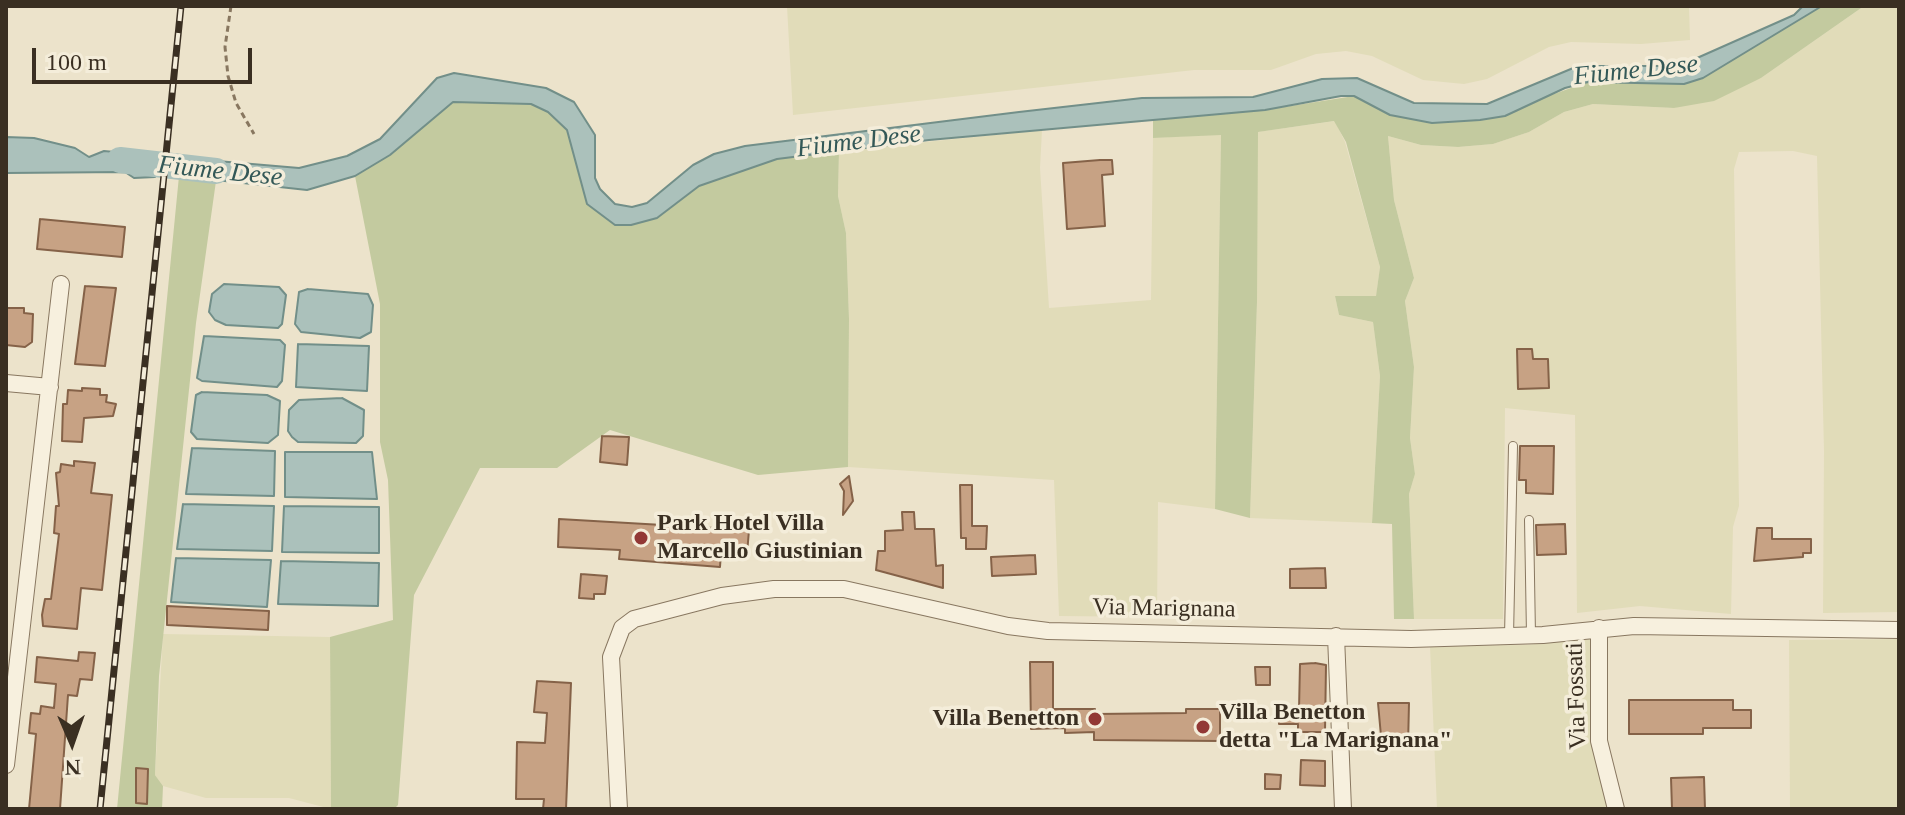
<!DOCTYPE html>
<html>
<head>
<meta charset="utf-8">
<style>
	body { margin:0 }
	#map { position:relative; width:1905px; height:815px; overflow:hidden; background:#ece3cb; font-family:Georgia,serif }
	canvas { display:block }
	.frame { position:absolute; inset:0; border:8px solid #3a2f22; pointer-events:none }
	.north { position:absolute; left:32px; top:703px; width:80px; height:80px; -webkit-text-stroke:6px #f4edda; paint-order:stroke; rotate:178deg; font-size:22px; font-weight:700; line-height:32px; text-align:center; color:#3a2f22 }
	.north::after { content:''; display:block; margin:auto; width:28px; height:36px; background:#3a2f22; clip-path:polygon(50% 0,100% 100%,50% 72%,0 100%) }
	.scale { position:absolute; left:32px; top:48px; width:220px; height:36px; box-sizing:border-box; border:4px solid #3a2f22; border-top:0; padding-left:10px; font-size:24px; line-height:28px; white-space:nowrap; color:#3a2f22; -webkit-text-stroke:6px #f4edda; paint-order:stroke }
</style>
</head>
<body>
<div id="map">
<canvas width="1905" height="815"></canvas>
<div class="frame"></div>
<div class="north">N</div>
<div class="scale">100 m</div>
</div>
<script>
const g = document.querySelector('canvas').getContext('2d');
g.lineJoin = 'round';
function fill(path, color) { g.fillStyle = color; g.fill(path, 'evenodd'); }
const poly = rows => new Path2D(rows.map(r => 'M' + r).join(''));
function strokePath(path, color, width, dash) { g.strokeStyle = color; g.lineWidth = width; g.lineCap = dash ? 'butt' : 'round'; g.setLineDash(dash || []); g.stroke(path); }
function write(font, color, halo, rows, align = 'center') {
  g.font = font + ' Georgia,serif'; g.lineWidth = 7; g.setLineDash([]); g.textBaseline = 'middle'; g.strokeStyle = halo; g.fillStyle = color; for (const [text, x, y, turn = 0] of rows) {
    g.save(); g.translate(x, y); g.rotate((+turn || 0) * Math.PI / 180); g.textAlign = isNaN(turn) ? turn : align; if (halo) g.strokeText(text, 0, 0); g.fillText(text, 0, 0); g.restore();
  }
}
fill(poly([
	[787,6,1689,6,1690,40,1641,44,1571,42,1549,47,1487,79,1464,84,1423,80,1372,56,1346,51,1316,54,1271,70,1194,70,793,115],
	[1864,6,1899,6,1899,612,1823,613,1824,451,1817,156,1793,151,1739,152,1734,169,1739,506,1733,527,1731,614,1640,606,1577,613,1575,415,1505,408,1503,619,1414,619,1409,494,1415,474,1410,438,1414,367,1405,301,1414,278,1394,200,1388,136,1421,145,1458,147,1493,144,1529,132,1564,112,1593,104,1674,108,1761,78],
	[1335,121,1345,142,1380,267,1376,297,1335,296,1339,315,1373,322,1380,376,1372,523,1250,518,1257,302,1257,132],
	[1042,130,1040,168,1049,308,1151,300,1153,138,1221,134,1215,509,1158,502,1157,617,1059,616,1054,480,848,467,849,319,846,233,838,196,839,151],
	[163,634,330,637,331,809,289,798,206,798,163,786,155,775],
	[1603,637,1604,785,1612,809,1437,809,1430,646,1527,645],
	[1899,639,1899,809,1790,809,1789,640]
]), '#e1dcb9');
fill(poly([
	[1822,6,1864,6,1761,78,1714,101,1674,108,1593,104,1564,112,1529,132,1493,144,1458,147,1421,145,1388,136,1394,200,1414,278,1405,301,1414,367,1410,438,1415,474,1409,494,1414,619,1394,619,1392,524,1372,523,1380,376,1373,322,1339,315,1335,296,1376,296,1380,267,1346,142,1334,121,1258,132,1257,302,1250,518,1215,509,1221,135,1153,138,1153,118,1265,110,1354,96,1390,115,1432,123,1480,120,1588,82,1684,84,1703,78],
	[453,102,531,104,548,112,567,130,587,204,657,218,699,186,777,159,839,151,838,196,846,233,849,319,848,467,758,475,610,430,557,468,480,468,414,595,398,805,394,809,331,809,330,637,393,620,388,480,380,442,380,304,355,176,390,155],
	[179,176,216,181,196,323,159,676,155,775,163,786,162,809,117,809]
]), '#c3ca9f');
const water = poly([
	[1803,6,1822,6,1703,78,1684,84,1588,82,1565,88,1505,116,1480,120,1432,123,1390,115,1354,96,1341,96,1265,110,929,140,777,159,699,186,657,218,631,225,615,225,587,204,567,130,548,112,531,104,453,102,390,155,355,176,307,190,179,176,182,158,299,168,347,156,380,139,437,78,454,73,546,88,574,102,595,135,595,178,600,189,615,204,632,207,647,203,693,165,714,154,745,146,1019,112,1142,98,1253,97,1322,79,1357,78,1414,103,1487,104,1578,66,1679,66,1794,15,1803,6],
	[6,137,34,138,75,148,89,157,104,151,157,156,155,177,134,178,125,172,6,173,6,137],
	[224,284,279,287,286,295,282,324,278,328,226,325,215,320,209,312,212,294,224,284],
	[308,289,368,294,373,305,371,332,360,338,301,332,295,324,299,292,308,289],
	[204,336,280,340,285,345,282,381,277,387,202,381,197,378,204,336],
	[298,344,369,346,367,391,296,387,298,344],
	[202,392,267,395,280,401,278,435,268,443,197,439,191,432,196,395,202,392],
	[342,398,364,410,363,436,356,443,298,442,292,437,288,431,289,410,299,400,342,398],
	[192,448,275,451,274,496,186,494,192,448],
	[285,452,372,452,377,499,285,497,285,452],
	[183,504,274,506,272,551,177,549,183,504],
	[284,506,379,507,379,553,282,552,284,506],
	[176,558,271,560,267,607,171,602,176,558],
	[281,561,379,563,378,606,278,604,281,561]
]);
fill(water, '#abc1bb');
strokePath(water, '#728f89', 2);
strokePath(poly([
	[120,160,216,171]
]), '#abc1bb', 26);
const building = poly([
	[1100,160,1112,160,1113,174,1102,175,1105,226,1067,229,1063,163,1100,160],
	[40,219,125,227,122,257,37,249,40,219],
	[85,286,116,288,105,366,75,364,85,286],
	[6,308,24,308,24,313,33,314,32,342,25,347,6,345,6,308],
	[1517,349,1532,349,1533,359,1548,359,1549,388,1518,389,1517,349],
	[82,388,100,389,100,395,107,395,106,402,116,404,113,416,84,418,82,442,62,441,63,404,67,404,68,390,82,391,82,388],
	[602,436,629,437,627,465,600,462,602,436],
	[1520,446,1554,446,1553,494,1526,493,1526,480,1519,480,1520,446],
	[74,461,95,463,91,493,112,495,102,590,81,588,77,629,43,626,42,615,45,599,51,599,59,534,54,533,56,506,59,506,56,473,60,472,61,464,74,466,74,461],
	[849,476,853,501,843,515,844,491,840,484,849,476],
	[960,485,972,485,972,526,987,526,986,549,966,549,966,538,961,538,960,485],
	[902,512,914,512,915,529,934,529,936,566,943,565,943,588,876,570,878,551,885,551,885,531,903,530,902,512],
	[559,519,749,530,747,554,721,552,720,567,619,559,620,550,558,547,559,519],
	[1565,524,1566,554,1537,555,1536,525,1565,524],
	[1757,528,1772,528,1772,539,1811,539,1811,553,1803,553,1803,557,1754,561,1757,528],
	[1035,555,1036,574,992,576,991,557,1035,555],
	[1325,568,1326,588,1290,588,1290,569,1325,568],
	[581,574,607,576,605,594,594,594,594,599,579,598,581,574],
	[167,606,269,611,268,630,167,625,167,606],
	[79,652,95,653,92,680,80,679,77,696,68,695,60,809,29,809,36,734,29,733,31,713,40,714,41,706,54,708,56,684,35,682,37,657,78,661,79,652],
	[1030,662,1053,662,1053,709,1095,709,1095,714,1186,713,1186,709,1220,709,1220,741,1094,740,1094,732,1065,733,1065,728,1031,729,1030,662],
	[1315,663,1326,665,1325,732,1298,732,1298,724,1279,724,1278,709,1299,710,1300,664,1315,663],
	[1255,667,1270,667,1270,685,1256,685,1255,667],
	[537,681,571,683,566,809,543,809,544,799,516,799,517,742,545,743,547,713,534,712,537,681],
	[1629,700,1733,700,1733,710,1751,710,1751,728,1703,728,1703,734,1629,734,1629,700],
	[1378,703,1409,703,1408,747,1382,747,1378,703],
	[1301,760,1325,761,1325,786,1300,785,1301,760],
	[136,768,148,769,147,804,136,803,136,768],
	[1265,774,1281,775,1280,789,1265,789,1265,774],
	[1704,777,1705,809,1672,809,1671,778,1704,777]
]);
fill(building, '#c7a284');
strokePath(building, '#856248', 2);
const lane = poly([
	[1529,520,1531,635],
	[1509,636,1513,446]
]);
const street = poly([
	[6,383,50,387],
	[1599,628,1599,741,1616,809],
	[1336,636,1343,809],
	[6,765,61,284],
	[619,809,611,657,622,628,634,619,722,596,774,589,844,589,1008,626,1048,631,1411,639,1543,635,1634,626,1899,630]
]);
strokePath(lane, '#887760', 10);
strokePath(street, '#887760', 18);
strokePath(poly([
	[231,6,225,47,228,76,236,103,254,134]
]), '#887760', 3, [6, 4]);
strokePath(lane, '#f7f0de', 8);
strokePath(street, '#f7f0de', 16);
const rail = poly([
	[100,809,181,6]
]);
strokePath(rail, '#3a2f22', 7);
strokePath(rail, '#f4edda', 4, [12]);
for (const [x, y, r, color] of [
	[641,538,8,"#923835"],
	[1095,719,8,"#923835"],
	[1203,727,8,"#923835"]
]) { const dot = new Path2D(); dot.arc(x, y, r, 0, 2 * Math.PI); g.fillStyle = color; g.fill(dot); strokePath(dot, '#f4edda', 3); }
write('bold 24px', '#3a2f22', '#f4edda', [
	["Park Hotel Villa",657,524],
	["Marcello Giustinian",657,552],
	["Villa Benetton",1219,713],
	["detta \"La Marignana\"",1219,741],
	["Villa Benetton",1079,719,"right"]
], 'left');
write('24px', '#3a2f22', '#f4edda', [
	["Via Marignana",1164,609,1],
	["Via Fossati",1577,696,-92]
]);
write('italic 26px', '#335857', '#f4edda', [
	["Fiume Dese",1636,71,-6],
	["Fiume Dese",859,142,-7],
	["Fiume Dese",220,172,6]
]);
</script>
</body>
</html>
